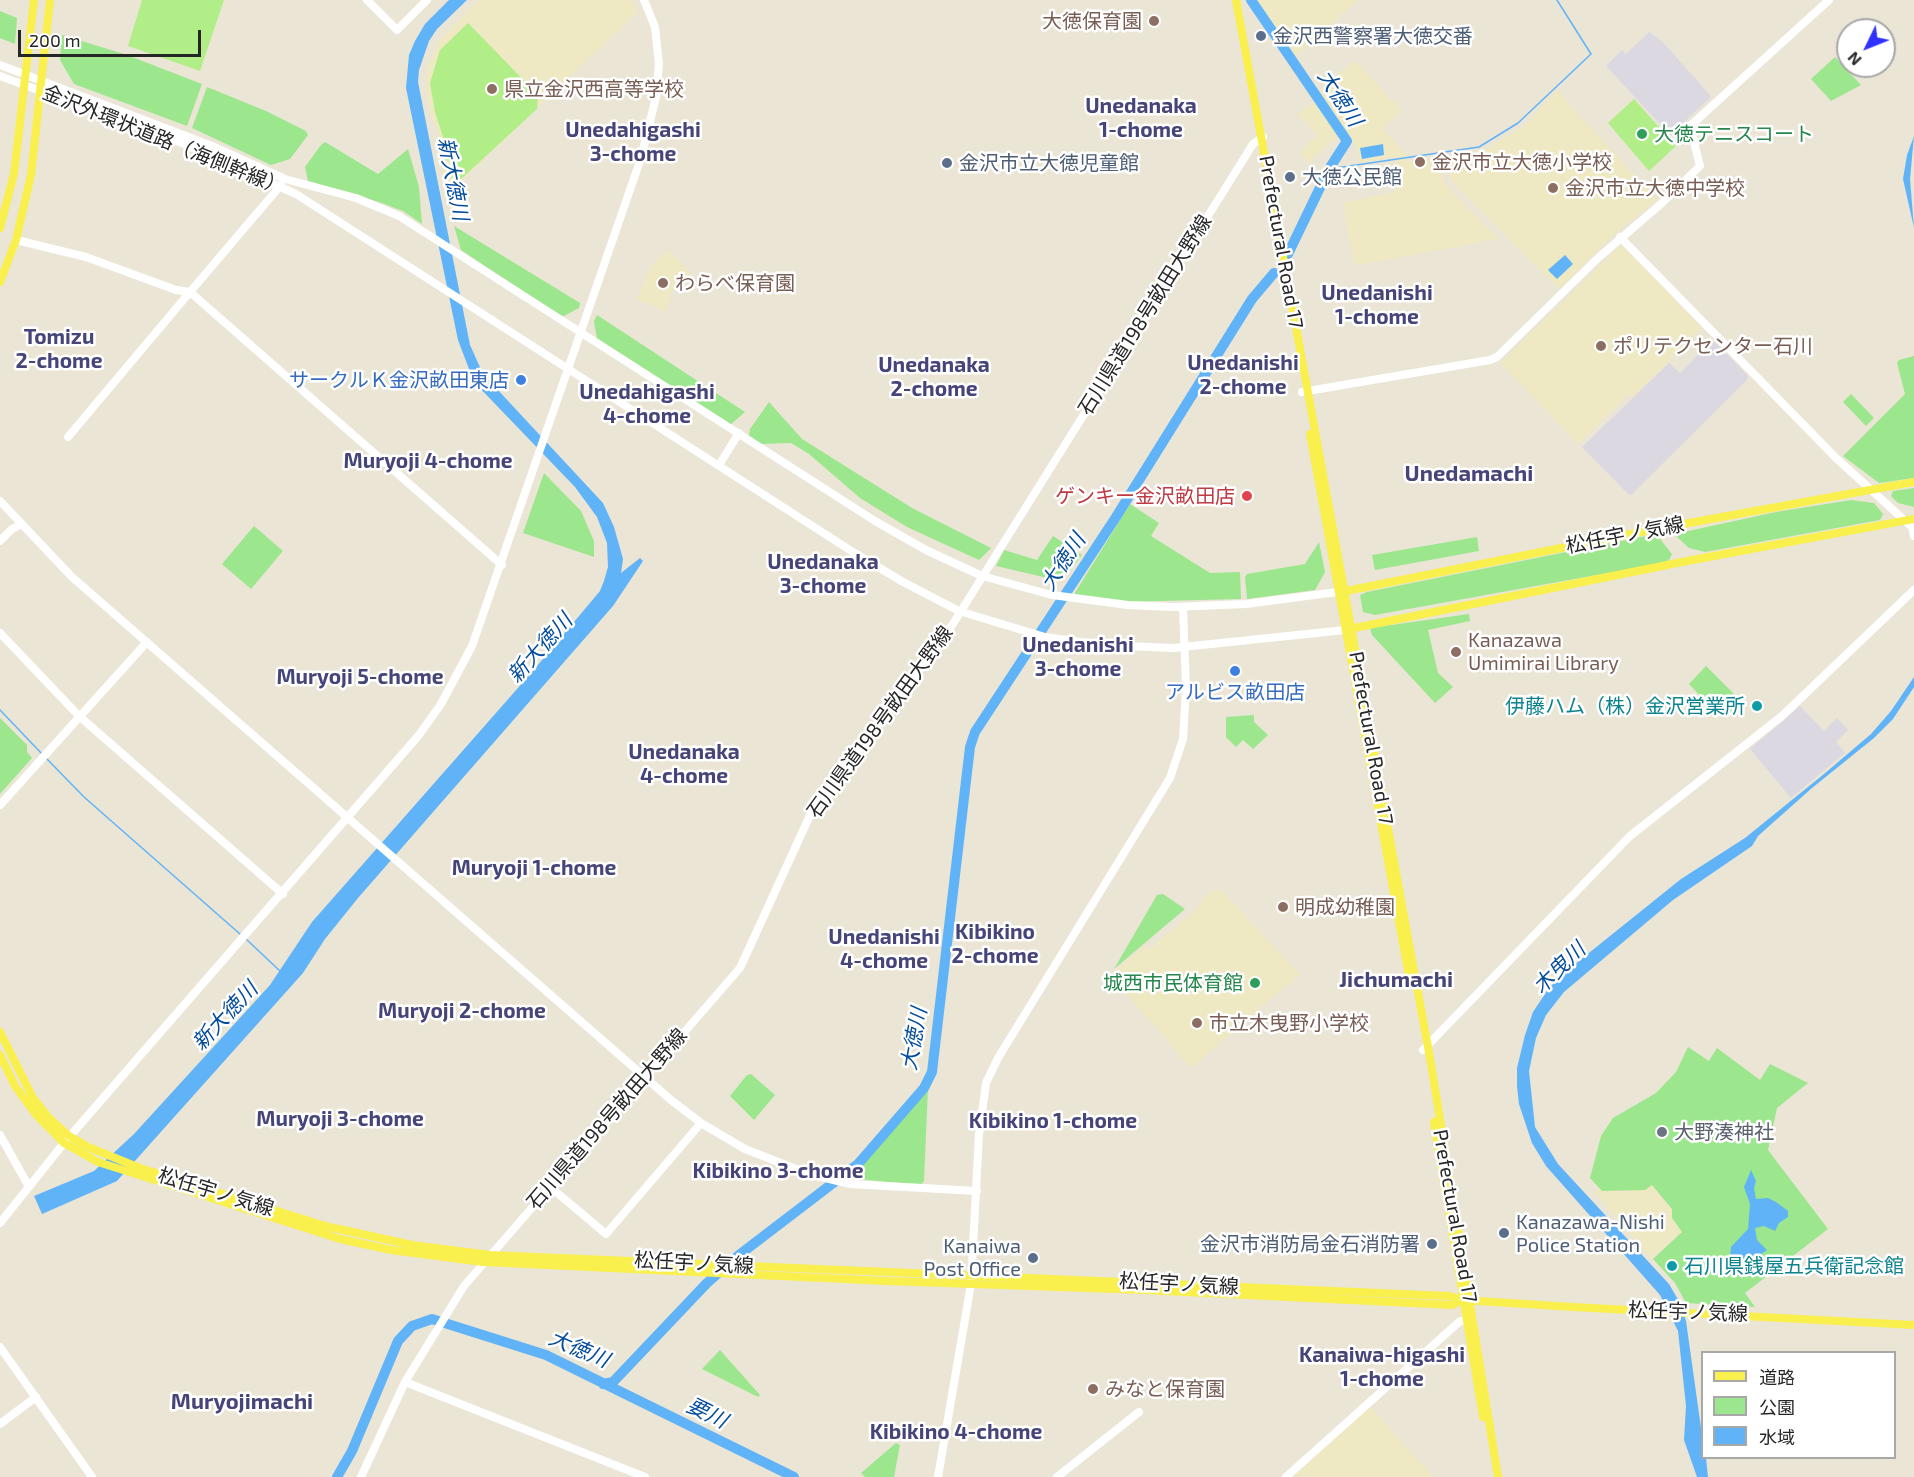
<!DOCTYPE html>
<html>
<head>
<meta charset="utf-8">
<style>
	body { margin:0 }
	#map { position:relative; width:1914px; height:1477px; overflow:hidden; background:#ebe5d6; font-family:"Exo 2","Noto Sans JP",sans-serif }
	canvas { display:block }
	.legend { position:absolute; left:1701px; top:1351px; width:195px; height:108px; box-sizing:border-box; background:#fff; border:2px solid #a8a8a8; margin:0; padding:8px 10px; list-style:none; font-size:18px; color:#262626 }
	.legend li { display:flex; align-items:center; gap:12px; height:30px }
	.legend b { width:30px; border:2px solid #a8a8a8 }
	.north { position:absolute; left:1836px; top:18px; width:60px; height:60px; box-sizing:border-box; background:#fff; border:2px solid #a8a8a8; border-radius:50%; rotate:227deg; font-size:16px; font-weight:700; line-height:24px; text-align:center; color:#262626 }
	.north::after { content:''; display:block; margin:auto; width:21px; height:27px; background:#2f31ff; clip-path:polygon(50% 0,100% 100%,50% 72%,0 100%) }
	.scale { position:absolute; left:18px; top:30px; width:183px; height:27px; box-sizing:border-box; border:3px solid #262626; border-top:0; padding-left:8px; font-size:18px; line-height:21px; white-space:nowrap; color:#262626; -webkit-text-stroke:4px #fff; paint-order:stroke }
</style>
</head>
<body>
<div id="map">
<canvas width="1914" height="1477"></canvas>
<ul class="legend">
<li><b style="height:8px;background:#f9ef4d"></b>道路</li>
<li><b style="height:16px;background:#9ce68e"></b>公園</li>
<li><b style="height:16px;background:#60b3f6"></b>水域</li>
</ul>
<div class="north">N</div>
<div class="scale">200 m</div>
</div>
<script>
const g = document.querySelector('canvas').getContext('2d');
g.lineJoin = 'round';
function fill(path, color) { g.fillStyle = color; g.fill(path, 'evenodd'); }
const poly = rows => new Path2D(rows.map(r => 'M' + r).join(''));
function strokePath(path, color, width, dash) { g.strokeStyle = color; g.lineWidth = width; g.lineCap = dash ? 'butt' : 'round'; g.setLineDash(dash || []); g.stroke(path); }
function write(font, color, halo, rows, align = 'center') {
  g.font = font + ' "Exo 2","Noto Sans JP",sans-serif'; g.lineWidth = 5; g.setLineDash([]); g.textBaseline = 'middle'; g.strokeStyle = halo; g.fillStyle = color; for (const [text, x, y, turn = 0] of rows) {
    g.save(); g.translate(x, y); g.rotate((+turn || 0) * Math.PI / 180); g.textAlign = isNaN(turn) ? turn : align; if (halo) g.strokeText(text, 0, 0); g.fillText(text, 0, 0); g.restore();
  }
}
fill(poly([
	[1649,32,1662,41,1710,95,1710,98,1670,135,1606,66,1622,50,1626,54],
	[1713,340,1748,376,1747,380,1631,495,1628,494,1582,447,1669,363,1680,373],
	[1800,706,1824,731,1837,718,1848,730,1836,742,1845,753,1791,798,1750,749]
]), '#dcd8e2');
fill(poly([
	[479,0,633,0,638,12,455,187,443,178,437,130,432,120,426,94,427,67,440,39],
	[1254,0,1358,0,1293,59],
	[1355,60,1402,111,1383,129,1405,153,1407,161,1440,156,1444,183,1499,239,1358,265,1353,262,1343,202,1395,192,1390,164,1399,162,1397,156,1359,163,1356,145,1343,131,1308,163,1299,153,1317,135,1297,114,1315,101,1313,98],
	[1558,89,1569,104,1655,197,1655,201,1614,235,1559,289,1450,180,1446,158,1479,153,1523,127],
	[1621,245,1702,328,1632,397,1629,394,1578,444,1500,363],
	[668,250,691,273,671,292,666,312,637,299,651,266],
	[1220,889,1300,974,1191,1068,1112,978,1112,973,1146,945,1150,949,1196,909,1211,890],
	[1652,1185,1672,1210,1672,1218,1682,1232,1651,1259,1594,1192,1599,1188,1602,1191],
	[1370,1407,1434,1477,1293,1477]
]), '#eee8c3');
fill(poly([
	[0,11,17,18,15,44,0,38],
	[62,35,127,55,202,84,187,126,74,84,60,60],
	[1835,57,1861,85,1831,101,1811,79],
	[207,87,266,111,306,131,308,135,290,159,271,165,192,128],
	[325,142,378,174,408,149,419,187,422,224,403,211,379,202,308,181,305,167,321,145],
	[454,226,580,303,579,308,562,317,461,250],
	[597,315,745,412,730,425,597,339,594,321],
	[1914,356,1914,478,1879,483,1843,456,1905,394,1897,363,1899,360],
	[1851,394,1874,418,1866,426,1843,402],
	[769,402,802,439,912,508,991,548,979,560,907,527,860,498,809,454,791,443,761,444,749,436,750,429],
	[544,473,581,511,594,541,594,557,523,533],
	[1914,488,1914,507,1898,503,1891,496,1893,491],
	[1851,500,1874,503,1883,514,1880,520,1705,552,1689,548,1677,537,1679,533,1776,512],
	[1130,504,1159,523,1151,536,1210,573,1240,572,1241,599,1119,602,1073,596],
	[254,526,283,551,251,589,222,564],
	[1656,534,1672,554,1669,560,1663,563,1375,615,1363,612,1360,595,1367,592],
	[1053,536,1082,555,1068,573,1048,578,996,566,1004,550,1037,560],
	[1477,537,1479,551,1375,570,1372,555],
	[1319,542,1325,572,1315,590,1247,599,1245,577,1247,574,1305,564],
	[1469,614,1470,621,1428,630,1438,673,1453,687,1435,703,1372,635,1370,628],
	[1706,666,1744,704,1732,715,1710,693,1703,699,1689,684],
	[1254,715,1254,722,1268,735,1253,749,1243,740,1236,747,1226,737,1226,717],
	[0,718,27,745,27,752,32,758,0,794],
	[1163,894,1185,909,1114,969,1157,895],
	[1688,1047,1709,1061,1717,1048,1760,1080,1770,1064,1808,1083,1777,1108,1768,1150,1828,1229,1745,1293,1755,1307,1686,1303,1675,1283,1653,1259,1682,1232,1672,1218,1672,1209,1652,1185,1645,1190,1602,1191,1590,1178,1601,1136,1613,1118,1656,1093,1676,1072],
	[751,1074,775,1095,754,1120,730,1096,747,1075],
	[928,1088,924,1181,921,1185,846,1178,861,1167],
	[720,1350,760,1395,758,1397,702,1369],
	[896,1443,900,1445,894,1477,865,1477,861,1473]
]), '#9ce68e');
fill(poly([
	[142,0,224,0,200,71,128,46],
	[468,23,538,95,537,109,461,179,455,181,447,170,449,166,453,169,462,168,443,158,443,137,435,112,430,83,440,50],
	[1634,99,1676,146,1649,171,1608,123]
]), '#b1ee88');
fill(poly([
	[449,0,467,0,437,29,429,41,419,70,418,82,470,345,483,374,603,503,614,527,623,559,621,573,640,558,643,561,613,606,358,898,325,939,303,973,117,1181,42,1214,34,1196,94,1171,134,1134,270,985,312,922,532,672,600,591,604,581,608,567,607,543,597,517,575,487,474,382,458,340,406,88,409,55,415,41,425,24],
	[1914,136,1910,179,1914,228,1903,179,1907,155],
	[1383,144,1384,155,1362,159,1360,148],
	[1565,255,1573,264,1557,279,1548,270],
	[1914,677,1914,687,1893,719,1874,738,1812,788,1758,836,1752,846,1673,900,1564,992,1546,1015,1536,1038,1529,1071,1535,1127,1558,1164,1669,1284,1680,1303,1686,1321,1702,1435,1702,1458,1706,1458,1708,1477,1697,1477,1684,1440,1686,1406,1678,1331,1660,1295,1546,1166,1532,1143,1519,1104,1517,1087,1517,1068,1525,1035,1533,1012,1549,988,1564,973,1681,879,1745,838,1824,774,1871,734,1891,711],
	[1751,1170,1756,1181,1754,1188,1756,1199,1768,1198,1776,1202,1788,1211,1788,1217,1779,1223,1775,1231,1764,1226,1755,1228,1757,1240,1767,1250,1748,1264,1743,1264,1735,1263,1730,1257,1731,1247,1748,1229,1750,1204,1744,1187]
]), '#60b3f6');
strokePath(poly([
	[1329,169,1479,147,1518,123,1591,54,1557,0],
	[0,710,43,755],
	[46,758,84,797,240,934],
	[246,939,280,971]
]), '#60b3f6', 1.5);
strokePath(poly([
	[1251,0,1347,141,1329,169,1288,254],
	[603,1384,613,1382,707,1283,739,1255,858,1164,924,1088,932,1072,966,781,970,747,975,732,1116,517,1252,299,1274,273],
	[337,1477,352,1451,398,1341,412,1326,432,1319,546,1355,794,1477]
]), '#60b3f6', 10);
strokePath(poly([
	[367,0,397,30,427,0],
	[0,65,212,146,285,179,356,198,399,216,875,521,926,550,982,576,1052,595,1128,605,1173,607,1246,604,1337,592],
	[0,76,182,143,296,194,853,552,903,582,959,611,1045,637,1102,645,1173,648,1345,630],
	[1620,237,1836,458,1912,527,1914,536],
	[16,240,86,257,176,290,190,292,281,185],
	[1302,392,1490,360,1497,357,1598,258,1662,203,1700,166,1690,126,1829,0],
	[68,437,190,292,502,565],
	[719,465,739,433],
	[0,501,72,577,671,1100,701,1123,745,1149,809,1174,850,1184,977,1191],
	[0,541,12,529,22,524],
	[0,633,79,716,283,894],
	[0,805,147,642],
	[1423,1050,1630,836,1782,716,1914,590],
	[0,1135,29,1187],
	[549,1186,606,1234,701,1123],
	[0,1223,64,1143,419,735,441,704,472,646,641,158,656,97,659,64,655,27,644,0],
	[0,1347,92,1477],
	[405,1382,645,1477],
	[0,1424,36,1397],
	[361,1477,405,1382,464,1286,740,968,812,811,951,627,1253,144,1263,137],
	[938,1477,971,1284,979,1134,986,1083,998,1058,1170,778,1183,739,1186,688,1183,607],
	[1057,1477,1139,1412],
	[1286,1477,1459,1322,1471,1317]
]), '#fff', 8);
strokePath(poly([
	[1236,0,1430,1058,1498,1477],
	[0,228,14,174,34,0],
	[0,282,16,240,31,175,50,0],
	[1310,434,1409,976],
	[1341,592,1656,529,1914,482],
	[1349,629,1687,561,1914,519],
	[0,1032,33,1098,49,1118,69,1136,88,1147,140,1168,325,1226,412,1245,490,1255,1450,1296,1462,1300,1573,1307,1914,1325],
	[0,1055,15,1086,37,1116,64,1143,98,1162,340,1239,391,1250,483,1262,886,1281,1144,1290,1452,1305,1462,1300],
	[1434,1122,1483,1417]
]), '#f9ef4d', 8);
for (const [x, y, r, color] of [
	[1154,21,6,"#8d6e63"],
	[1261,36,6,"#5c6f8a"],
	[492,89,6,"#8d6e63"],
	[1642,134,6,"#2e9e5b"],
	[1420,162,6,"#8d6e63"],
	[947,163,6,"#5c6f8a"],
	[1290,177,6,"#5c6f8a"],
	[1553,188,6,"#8d6e63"],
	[663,283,6,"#8d6e63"],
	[1601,346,6,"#8d6e63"],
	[521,380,6,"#3f7fe0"],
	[1247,496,6,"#e0444e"],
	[1456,652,6,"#8d6e63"],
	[1235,671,6,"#3f7fe0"],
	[1757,706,6,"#0f9aa8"],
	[1283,907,6,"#8d6e63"],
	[1255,983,6,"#2e9e5b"],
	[1197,1023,6,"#8d6e63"],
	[1662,1132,6,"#6b7280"],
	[1504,1233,6,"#5c6f8a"],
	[1432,1244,6,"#5c6f8a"],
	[1033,1258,6,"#5c6f8a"],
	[1672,1266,6,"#0f9aa8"],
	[1093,1389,6,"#8d6e63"]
]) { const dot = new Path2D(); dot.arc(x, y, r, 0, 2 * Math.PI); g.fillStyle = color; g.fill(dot); strokePath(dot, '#fff', 2); }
write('20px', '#785e54', '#fff', [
	["大徳保育園",1142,21,"right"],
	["県立金沢西高等学校",504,89],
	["金沢市立大徳小学校",1432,162],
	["金沢市立大徳中学校",1565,188],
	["わらべ保育園",675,283],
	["ポリテクセンター石川",1613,346],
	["Kanazawa",1468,640],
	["Umimirai Library",1468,663],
	["明成幼稚園",1295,907],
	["市立木曳野小学校",1209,1023],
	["みなと保育園",1105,1389]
], 'left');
write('20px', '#4e5e75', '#fff', [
	["金沢西警察署大徳交番",1273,36],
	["金沢市立大徳児童館",959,163],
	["大徳公民館",1302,177],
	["Kanazawa-Nishi",1516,1222],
	["Police Station",1516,1245],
	["金沢市消防局金石消防署",1420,1244,"right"],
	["Kanaiwa",1021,1246,"right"],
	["Post Office",1021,1269,"right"]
], 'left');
write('20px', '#27864d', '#fff', [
	["大徳テニスコート",1654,134],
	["城西市民体育館",1243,983,"right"]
], 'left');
write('20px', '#262626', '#fff', [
	["金沢外環状道路（海側幹線）",164,140,22],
	["Prefectural Road 17",1281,242,80],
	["石川県道198号畝田大野線",1145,315,-58],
	["松任宇ノ気線",1625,535,-11],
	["石川県道198号畝田大野線",880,722,-54],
	["Prefectural Road 17",1371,738,80],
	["石川県道198号畝田大野線",607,1119,-49],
	["松任宇ノ気線",216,1192,17],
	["Prefectural Road 17",1455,1216,80],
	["松任宇ノ気線",694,1263,3],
	["松任宇ノ気線",1179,1284,3],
	["松任宇ノ気線",1688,1312,2]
]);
write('20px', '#366cbe', '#fff', [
	["サークルＫ金沢畝田東店",509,380],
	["アルビス畝田店",1235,692,"center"]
], 'right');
write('20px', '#be3a42', '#fff', [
	["ゲンキー金沢畝田店",1235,496]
], 'right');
write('20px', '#0d838f', '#fff', [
	["伊藤ハム（株）金沢営業所",1745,706],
	["石川県銭屋五兵衛記念館",1684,1266,"left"]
], 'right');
write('20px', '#5b616d', '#fff', [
	["大野湊神社",1674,1132]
], 'left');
write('italic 21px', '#054d9c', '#fff', [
	["大徳川",1340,98,57],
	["新大徳川",453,179,79],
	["大徳川",1063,562,-57],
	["新大徳川",540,648,-48],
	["木曳川",1559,968,-44],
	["新大徳川",225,1016,-47],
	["大徳川",914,1039,-80],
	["大徳川",579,1349,23],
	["要川",707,1413,26]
]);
write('bold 21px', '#454579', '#fff', [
	["Unedanaka",1141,106],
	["1-chome",1141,130],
	["Unedahigashi",633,130],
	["3-chome",633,154],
	["Unedanishi",1377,293],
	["1-chome",1377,317],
	["Tomizu",59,337],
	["2-chome",59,361],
	["Unedanishi",1243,363],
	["2-chome",1243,387],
	["Unedanaka",934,365],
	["2-chome",934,389],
	["Unedahigashi",647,392],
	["4-chome",647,416],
	["Muryoji 4-chome",428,461],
	["Unedanaka",823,562],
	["3-chome",823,586],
	["Unedanishi",1078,645],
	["3-chome",1078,669],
	["Muryoji 5-chome",360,677],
	["Unedanaka",684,752],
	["4-chome",684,776],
	["Muryoji 1-chome",534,868],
	["Kibikino",995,932],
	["2-chome",995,956],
	["Unedanishi",884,937],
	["4-chome",884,961],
	["Muryoji 2-chome",462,1011],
	["Muryoji 3-chome",340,1119],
	["Kibikino 1-chome",1053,1121],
	["Kibikino 3-chome",778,1171],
	["Kanaiwa-higashi",1382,1355],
	["1-chome",1382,1379],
	["Kibikino 4-chome",956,1432]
]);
write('bold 22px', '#454579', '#fff', [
	["Unedamachi",1469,474],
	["Jichumachi",1396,980],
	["Muryojimachi",242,1402]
]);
</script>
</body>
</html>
